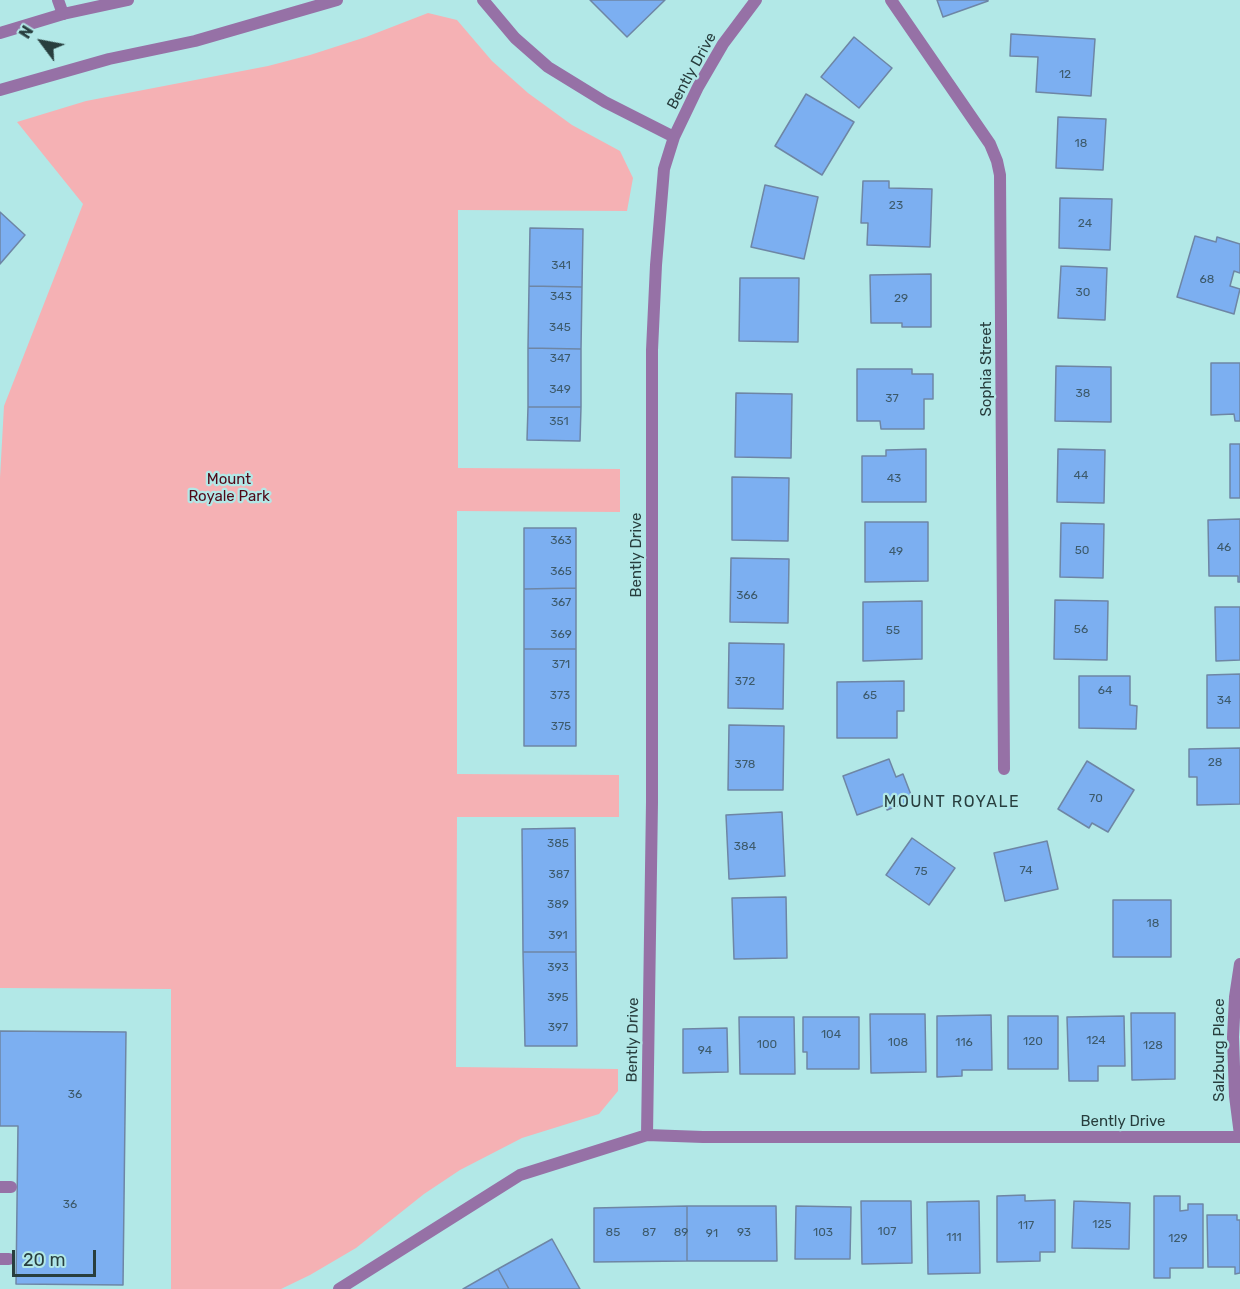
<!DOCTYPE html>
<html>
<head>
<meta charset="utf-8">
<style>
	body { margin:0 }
	#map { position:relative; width:1240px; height:1289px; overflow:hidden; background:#b2e8e7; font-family:Rubik,sans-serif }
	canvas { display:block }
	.north { position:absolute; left:12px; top:12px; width:60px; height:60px; -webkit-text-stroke:4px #b2e8e7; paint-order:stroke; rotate:302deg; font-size:16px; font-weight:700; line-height:24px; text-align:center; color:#283e3e }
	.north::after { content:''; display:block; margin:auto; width:21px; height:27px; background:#283e3e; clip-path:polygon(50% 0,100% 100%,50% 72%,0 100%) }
	.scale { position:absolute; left:12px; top:1250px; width:84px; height:27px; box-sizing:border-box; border:3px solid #283e3e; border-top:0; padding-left:8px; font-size:18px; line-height:21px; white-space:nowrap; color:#283e3e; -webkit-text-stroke:4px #b2e8e7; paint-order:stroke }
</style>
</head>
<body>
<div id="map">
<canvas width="1240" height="1289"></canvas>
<div class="north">N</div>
<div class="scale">20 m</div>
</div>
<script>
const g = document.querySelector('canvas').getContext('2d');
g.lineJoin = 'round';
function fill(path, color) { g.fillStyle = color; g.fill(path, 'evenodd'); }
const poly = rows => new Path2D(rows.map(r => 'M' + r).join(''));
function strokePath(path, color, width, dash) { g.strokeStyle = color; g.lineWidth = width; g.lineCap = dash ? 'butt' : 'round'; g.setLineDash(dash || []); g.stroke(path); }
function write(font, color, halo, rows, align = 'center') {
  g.font = font + ' Rubik,sans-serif'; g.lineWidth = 4.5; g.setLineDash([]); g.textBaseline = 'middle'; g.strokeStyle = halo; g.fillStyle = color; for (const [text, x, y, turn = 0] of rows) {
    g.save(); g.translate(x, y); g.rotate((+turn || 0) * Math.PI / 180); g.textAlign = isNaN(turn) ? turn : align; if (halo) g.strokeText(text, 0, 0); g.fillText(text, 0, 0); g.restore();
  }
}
fill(poly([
	[428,13,457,20,492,61,528,93,572,125,620,151,633,178,627,211,458,210,458,468,620,469,620,512,457,511,457,774,619,775,619,817,457,817,456,1067,618,1069,618,1091,599,1114,522,1138,460,1170,424,1194,356,1248,310,1275,281,1289,171,1289,171,989,0,988,0,478,4,406,83,204,17,122,86,101,268,66,310,55,366,37]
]), '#f5b1b4');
const building = poly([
	[590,0,665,0,627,37,590,0],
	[937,0,988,0,988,1,943,17,937,0],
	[1011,34,1095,39,1091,96,1036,92,1038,57,1010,56,1011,34],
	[854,37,892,68,859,108,821,77,854,37],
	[806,94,854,122,822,175,775,146,806,94],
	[1058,117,1106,119,1103,170,1056,168,1058,117],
	[863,181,889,181,889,188,932,189,930,247,867,245,868,223,861,223,863,181],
	[765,185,818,197,804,259,751,247,765,185],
	[1060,198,1112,199,1110,250,1059,248,1060,198],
	[0,212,25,235,0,264,0,212],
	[530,228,583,229,582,287,529,286,530,228],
	[1195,236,1216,242,1217,237,1240,244,1240,273,1234,271,1230,286,1240,289,1234,314,1177,297,1195,236],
	[1061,266,1107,268,1105,320,1058,318,1061,266],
	[931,274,931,327,902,327,902,323,871,323,870,275,931,274],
	[740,278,799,278,798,342,739,341,740,278],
	[529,286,582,287,581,349,528,348,529,286],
	[528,348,581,349,581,407,528,407,528,348],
	[1211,363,1240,363,1240,421,1235,421,1234,414,1211,415,1211,363],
	[1056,366,1111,367,1111,422,1055,421,1056,366],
	[857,369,912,369,912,374,933,374,933,399,924,399,924,429,881,429,880,421,857,421,857,369],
	[736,393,792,394,791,458,735,457,736,393],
	[528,407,581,407,580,441,527,440,528,407],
	[1230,444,1240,444,1240,498,1230,498,1230,444],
	[926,449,926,502,862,502,862,456,886,456,886,450,926,449],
	[1058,449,1105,450,1104,503,1057,502,1058,449],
	[732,477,789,478,788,541,732,540,732,477],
	[1240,519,1240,582,1238,582,1238,576,1209,576,1208,520,1240,519],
	[865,522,928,522,928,581,865,582,865,522],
	[1061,523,1104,524,1103,578,1060,577,1061,523],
	[524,528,576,528,576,588,524,589,524,528],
	[731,558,789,559,788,623,730,622,731,558],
	[576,588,576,649,524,649,524,589,576,588],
	[1055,600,1108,601,1107,660,1054,659,1055,600],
	[922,601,922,659,863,661,863,602,922,601],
	[1215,607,1240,607,1240,660,1216,661,1215,607],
	[729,643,784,644,783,709,728,708,729,643],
	[524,649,576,649,576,746,524,746,524,649],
	[1240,674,1240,728,1207,728,1207,675,1240,674],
	[1079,676,1130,676,1130,705,1137,706,1136,729,1079,728,1079,676],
	[904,681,904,711,897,711,897,738,837,738,837,682,904,681],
	[729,725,784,726,783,790,728,790,729,725],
	[1240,748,1240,804,1197,805,1197,777,1189,777,1189,749,1240,748],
	[889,759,896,777,903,774,913,800,887,810,885,805,857,815,843,776,889,759],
	[1087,761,1134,790,1108,832,1092,823,1089,828,1058,809,1087,761],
	[782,812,785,876,729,879,726,815,782,812],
	[575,828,576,952,523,952,522,829,575,828],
	[912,838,955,868,929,905,886,875,912,838],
	[1047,841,1058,889,1005,901,994,853,1047,841],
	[786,897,787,958,734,959,732,898,786,897],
	[1113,900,1171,900,1171,957,1113,957,1113,900],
	[523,952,576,952,577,1046,525,1046,523,952],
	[1131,1013,1175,1013,1175,1079,1132,1080,1131,1013],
	[870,1014,925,1014,926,1072,871,1073,870,1014],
	[991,1015,992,1070,962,1070,962,1076,937,1077,937,1016,991,1015],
	[1008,1016,1058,1016,1058,1069,1008,1069,1008,1016],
	[1124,1016,1125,1066,1098,1066,1098,1081,1069,1081,1067,1017,1124,1016],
	[739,1017,794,1017,795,1074,740,1074,739,1017],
	[803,1017,859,1017,859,1069,807,1069,807,1052,803,1052,803,1017],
	[727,1028,728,1072,683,1073,683,1029,727,1028],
	[0,1031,126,1032,123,1285,16,1284,18,1126,0,1126,0,1031],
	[1025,1195,1025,1201,1055,1200,1055,1252,1040,1252,1040,1261,997,1262,997,1196,1025,1195],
	[1154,1196,1180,1196,1180,1211,1188,1210,1188,1204,1203,1204,1203,1268,1170,1268,1170,1278,1154,1278,1154,1196],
	[861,1201,911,1201,912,1263,862,1264,861,1201],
	[979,1201,980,1273,928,1274,927,1202,979,1201],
	[1074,1201,1130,1203,1129,1249,1072,1248,1074,1201],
	[687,1206,776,1206,777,1261,687,1261,687,1206],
	[687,1206,687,1261,594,1262,594,1208,687,1206],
	[796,1206,851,1207,850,1259,795,1259,796,1206],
	[1207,1215,1237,1215,1237,1220,1240,1220,1240,1273,1235,1274,1235,1267,1208,1267,1207,1215],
	[552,1239,580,1289,509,1289,498,1269,552,1239],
	[498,1269,509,1289,463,1289,498,1269]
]);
fill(building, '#7caff1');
strokePath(building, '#6e86a5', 1.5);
strokePath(poly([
	[58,0,63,14],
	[0,1187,11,1187],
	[0,1259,9,1259]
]), '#9671a6', 12);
strokePath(poly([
	[483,0,515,38,548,67,605,102,674,137],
	[891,0,990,144,997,161,1000,175,1004,769],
	[1240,964,1235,997,1233,1037,1235,1096,1240,1135],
	[647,1135,652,802,652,350,656,265,664,169,674,137,698,87,723,44,756,0],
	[339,1289,520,1175,647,1135,703,1137,1240,1137]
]), '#9671a6', 12);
strokePath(poly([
	[0,33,63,14,128,0],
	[0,90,109,59,195,41,337,0]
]), '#9671a6', 12);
write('12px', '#3d5a6b', null, [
	["12",1065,75],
	["18",1081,144],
	["23",896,206],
	["24",1085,224],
	["341",561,266],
	["68",1207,280],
	["30",1083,293],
	["343",561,297],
	["29",901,299],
	["345",560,328],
	["347",560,359],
	["349",560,390],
	["38",1083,394],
	["37",892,399],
	["351",559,422],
	["44",1081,476],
	["43",894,479],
	["363",561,541],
	["46",1224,548],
	["50",1082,551],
	["49",896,552],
	["365",561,572],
	["366",747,596],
	["367",561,603],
	["56",1081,630],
	["55",893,631],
	["369",561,635],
	["371",561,665],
	["372",745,682],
	["64",1105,691],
	["373",560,696],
	["65",870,696],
	["34",1224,701],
	["375",561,727],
	["28",1215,763],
	["378",745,765],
	["70",1096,799],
	["385",558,844],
	["384",745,847],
	["74",1026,871],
	["75",921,872],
	["387",559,875],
	["389",558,905],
	["18",1153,924],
	["391",558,936],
	["393",558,968],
	["395",558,998],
	["397",558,1028],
	["104",831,1035],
	["124",1096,1041],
	["120",1033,1042],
	["108",898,1043],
	["116",964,1043],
	["100",767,1045],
	["128",1153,1046],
	["94",705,1051],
	["36",75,1095],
	["36",70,1205],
	["125",1102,1225],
	["117",1026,1226],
	["107",887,1232],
	["85",613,1233],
	["87",649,1233],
	["89",681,1233],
	["93",744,1233],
	["103",823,1233],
	["91",712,1234],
	["111",954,1238],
	["129",1178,1239]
]);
write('15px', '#283e3e', '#b2e8e7', [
	["Bently Drive",692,71,-61],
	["Sophia Street",987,369,-90],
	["Bently Drive",637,555,-90],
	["Bently Drive",633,1040,-89],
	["Salzburg Place",1220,1050,-90],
	["Bently Drive",1123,1122]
]);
write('15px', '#500918', '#b2e8e7', [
	["Mount",229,480],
	["Royale Park",229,497]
]);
g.letterSpacing = '1.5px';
write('16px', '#283e3e', '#b2e8e7', [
	["MOUNT ROYALE",952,802]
]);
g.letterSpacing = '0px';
</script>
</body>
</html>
